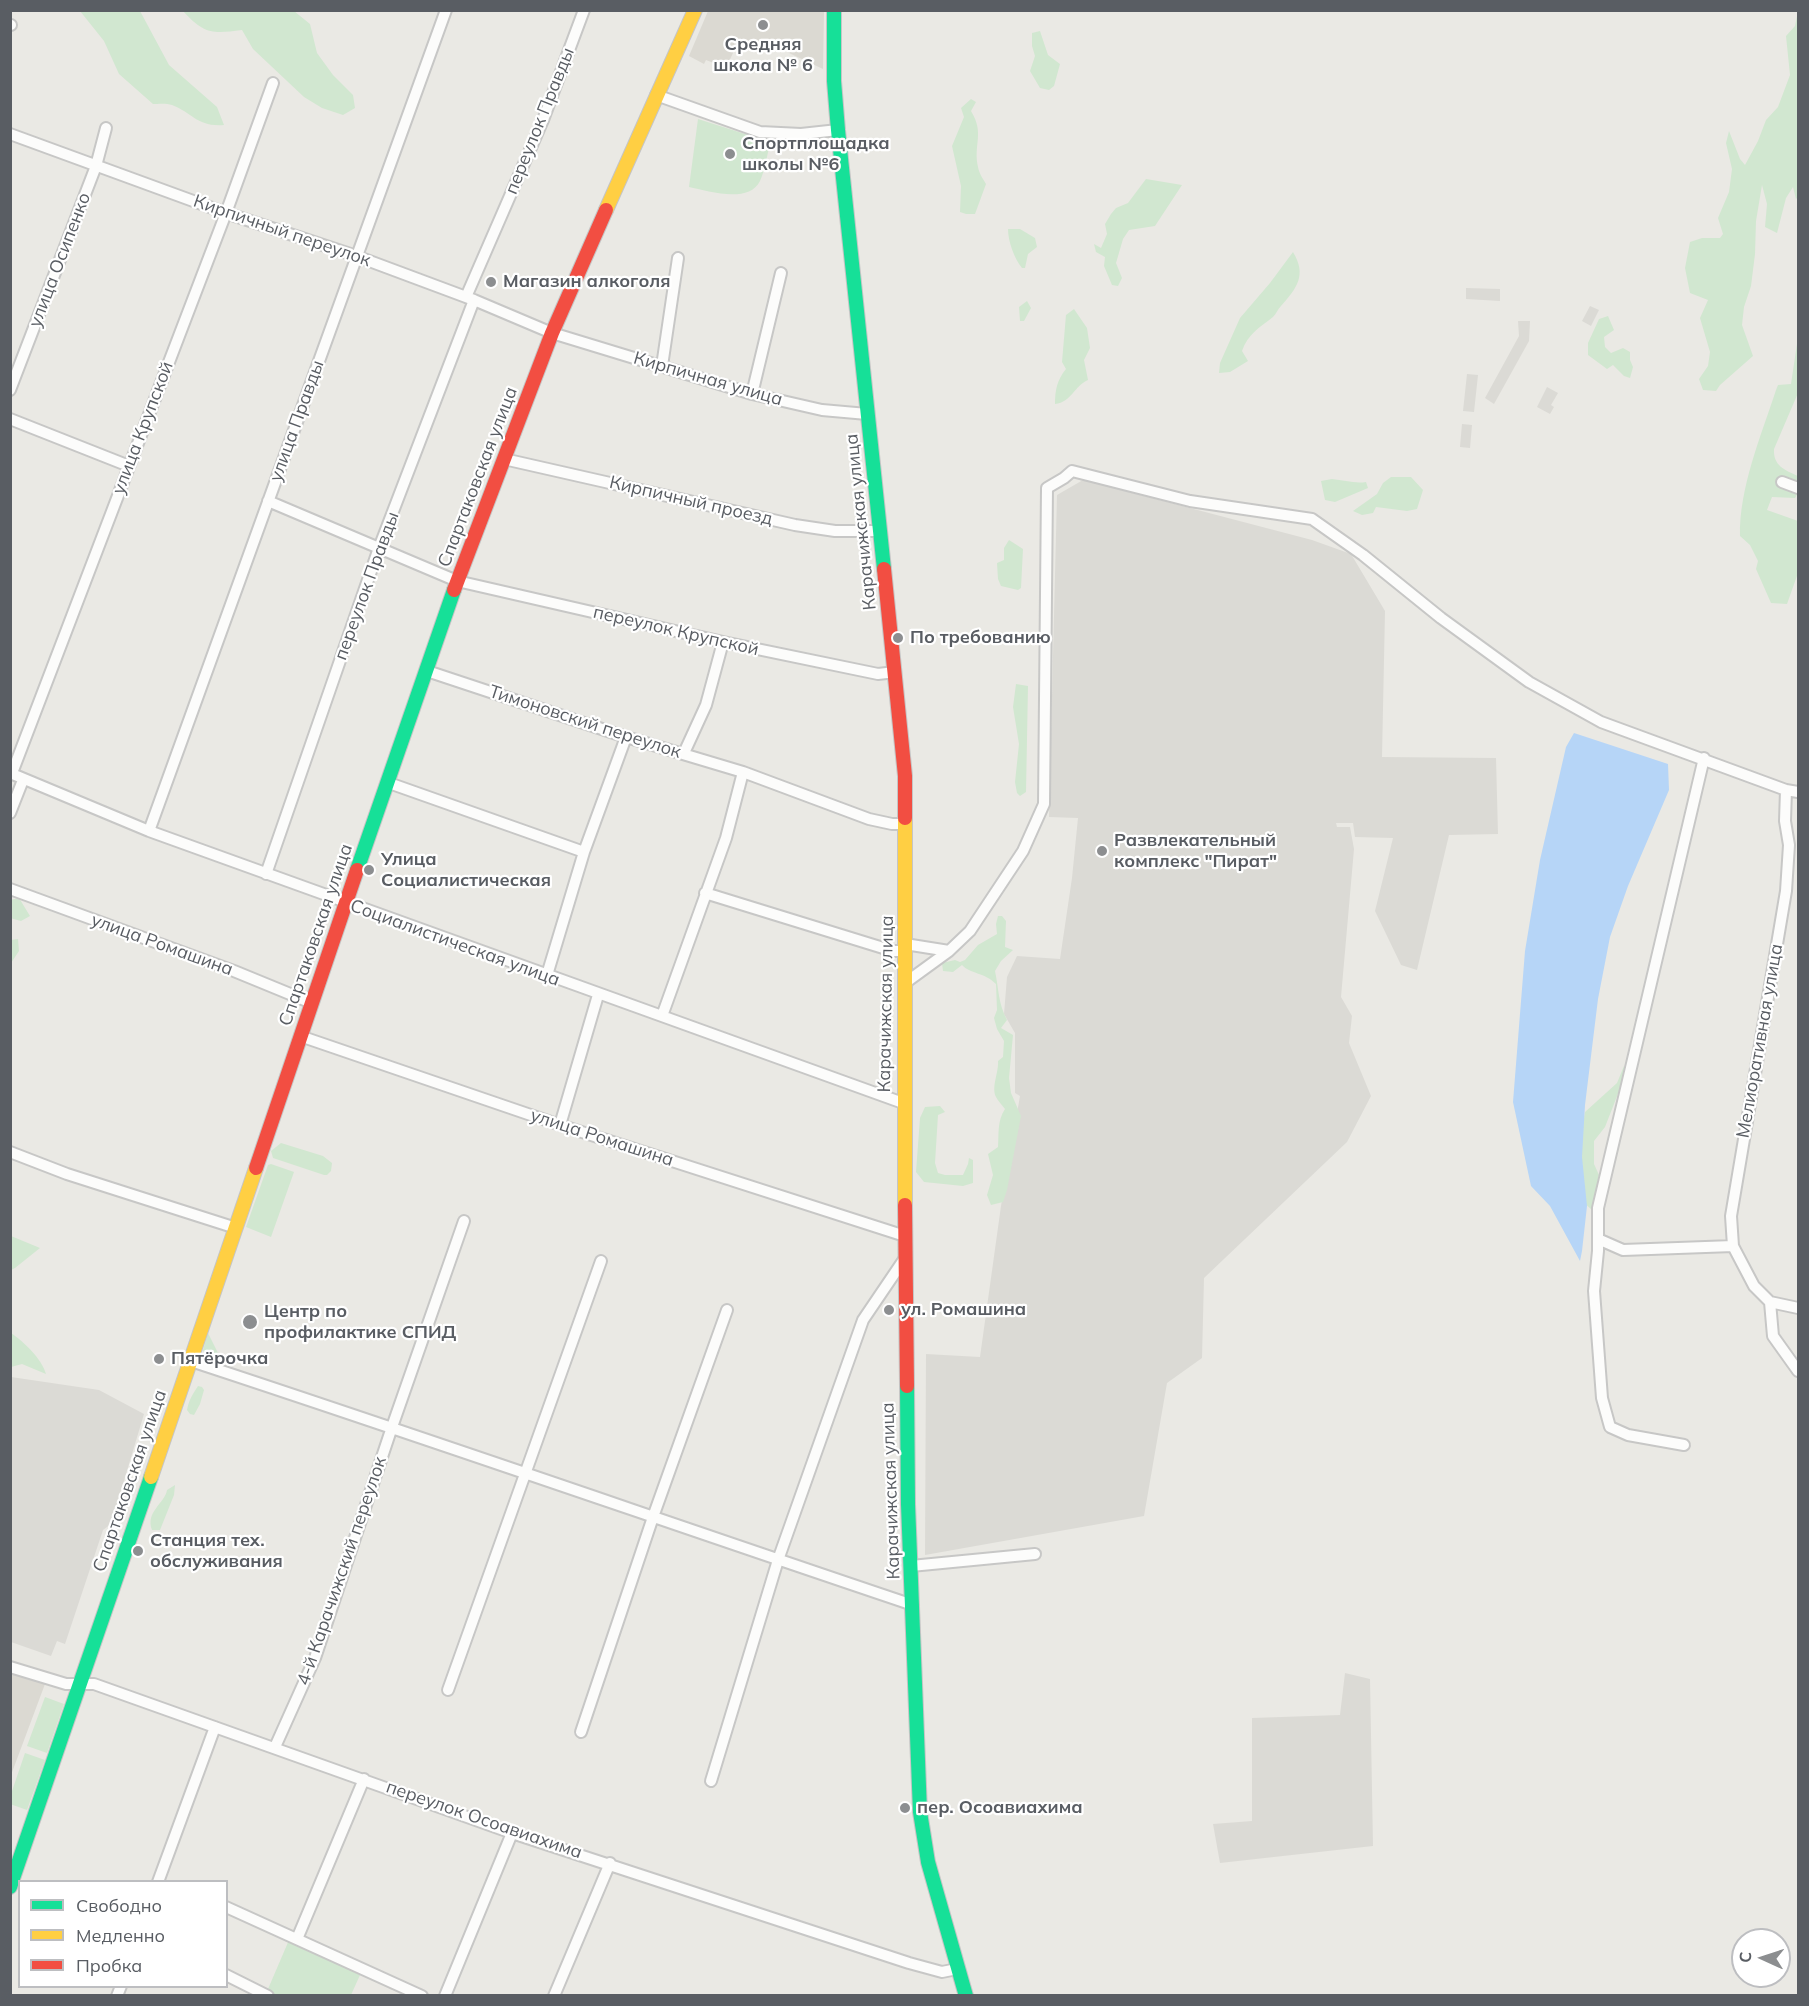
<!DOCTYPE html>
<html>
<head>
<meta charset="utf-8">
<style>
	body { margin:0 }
	#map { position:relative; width:1809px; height:2006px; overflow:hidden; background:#eae9e4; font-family:Mulish,sans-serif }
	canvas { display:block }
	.frame { position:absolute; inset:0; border:12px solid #595d63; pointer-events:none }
	.legend { position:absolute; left:18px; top:1880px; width:210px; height:108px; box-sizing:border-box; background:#fff; border:2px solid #bdbec1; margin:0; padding:8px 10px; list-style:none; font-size:18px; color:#595d63 }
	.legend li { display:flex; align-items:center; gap:12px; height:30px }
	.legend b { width:30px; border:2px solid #bdbec1 }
	.north { position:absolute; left:1731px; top:1928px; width:60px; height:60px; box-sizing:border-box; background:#fff; border:2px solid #bdbec1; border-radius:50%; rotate:273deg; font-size:16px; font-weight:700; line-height:24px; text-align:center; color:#595d63 }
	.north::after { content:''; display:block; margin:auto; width:21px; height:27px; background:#8c8e90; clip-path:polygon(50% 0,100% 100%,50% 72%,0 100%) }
</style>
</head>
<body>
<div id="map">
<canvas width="1809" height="2006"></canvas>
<div class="frame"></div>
<ul class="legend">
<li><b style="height:8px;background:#16e098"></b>Свободно</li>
<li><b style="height:8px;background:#ffcf43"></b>Медленно</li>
<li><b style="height:8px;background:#f24e42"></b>Пробка</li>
</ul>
<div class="north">С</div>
</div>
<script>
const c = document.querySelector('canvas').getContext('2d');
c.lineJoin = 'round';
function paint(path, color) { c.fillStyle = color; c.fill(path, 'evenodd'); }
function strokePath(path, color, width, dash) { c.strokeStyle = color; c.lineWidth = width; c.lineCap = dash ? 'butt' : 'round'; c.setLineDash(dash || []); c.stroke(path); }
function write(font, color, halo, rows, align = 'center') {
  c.font = font + ' Mulish,sans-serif'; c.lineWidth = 4.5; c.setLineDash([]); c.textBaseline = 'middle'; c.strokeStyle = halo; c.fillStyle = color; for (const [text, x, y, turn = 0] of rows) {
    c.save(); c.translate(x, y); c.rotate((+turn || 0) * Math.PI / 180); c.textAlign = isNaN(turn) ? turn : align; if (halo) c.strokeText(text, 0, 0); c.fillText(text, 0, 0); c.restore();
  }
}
paint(new Path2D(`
	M1466 288 1500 289V301L1466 299Z
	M1590 306 1599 310 1591 326 1582 321Z
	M1518 321H1530L1529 341 1494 404 1485 398 1519 336Z
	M1467 374 1478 375 1474 412 1463 411Z
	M1547 387 1558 393 1551 405 1554 407 1550 414 1537 407Z
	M1462 424 1472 425 1470 448 1460 447Z
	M1083 480 1312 540 1351 554 1385 611 1382 757 1496 758 1498 834 1449 835 1417 970 1401 965 1375 911 1393 838 1355 837 1353 823H1336L1337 827H1350L1354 849 1341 997 1352 1016 1349 1043 1371 1096 1347 1142 1204 1278 1202 1358 1167 1383 1144 1516 925 1555 926 1354 980 1357 1001 1206 1020 1096 1015 1093V1033L1004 1014 1007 977 1017 956 1060 959 1072 878 1078 818 1049 817 1057 495Z
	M11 1377 99 1390 144 1414 111 1524 103 1530 65 1644 57 1641 51 1656 11 1642Z
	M1345 1673 1370 1679 1373 1846 1220 1863 1213 1824 1252 1821V1718L1340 1715Z`), '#dbdad5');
paint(new Path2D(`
	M708 11H824L823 69 772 45 739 40 726 68 706 60 704 64 689 56Z
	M11 1673 45 1684 11 1775 10 1673Z`), '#dbd9d2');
paint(new Path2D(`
	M80 11H140L169 65 217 107 224 125C197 127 193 113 172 105 166 103 158 104 153 104L119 74 104 41Z
	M183 11H294L310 24 317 53 333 75 353 95 355 108 343 115 322 108 304 97 253 49 242 30C212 34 204 34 183 11Z
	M1798 11V197L1796 199 1793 187 1786 198 1777 233 1765 227 1767 204 1762 185 1756 221 1755 254 1751 286 1744 307 1742 325 1753 356 1720 385 1716 391 1703 390 1699 379 1708 366 1710 352 1700 318 1708 300 1690 293 1685 268 1690 242 1702 238H1720L1723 234 1718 218 1729 192 1732 169 1726 143 1729 131 1740 159 1745 165 1758 141 1766 120 1778 107 1790 75 1786 36 1795 26Z
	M1040 31 1048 55 1060 64 1054 86 1049 90 1040 88 1030 71 1035 56 1032 46V33Z
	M971 99 976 102 971 111C985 134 973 144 978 167 979 173 983 179 986 184L975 214H966L960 212 961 186 952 146 964 117 961 108Z
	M698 119 745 134 766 137 770 144C767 155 765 170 760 181 749 204 708 191 689 187Z
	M1146 179 1182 185 1155 226 1129 230 1123 239 1116 263 1122 278 1118 286 1112 285 1104 266 1105 257 1096 252 1094 244 1101 248 1107 234 1105 224 1111 214 1116 208 1128 203Z
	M1008 229H1020L1035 238 1037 247 1028 254 1025 268H1022C1014 258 1008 241 1008 229Z
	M1293 252C1307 275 1297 288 1281 306 1278 309 1276 314 1273 317 1259 328 1248 334 1242 351L1248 361 1230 372 1219 373 1220 363 1240 318 1270 283Z
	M1027 301 1031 308 1024 321H1020L1019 307Z
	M1074 309 1087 328 1090 348 1084 360 1088 380C1074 386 1072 402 1055 404 1055 390 1057 380 1066 369L1062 362 1066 315Z
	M1608 316 1614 330 1604 337 1605 347 1611 353 1623 348 1630 352V360L1633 367 1630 378 1624 376 1613 365 1607 369 1588 355V343L1599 319Z
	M1798 337V393L1774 449C1773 466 1785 470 1798 476V493L1795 498 1772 497 1767 510 1798 521V573L1787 604 1771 603 1756 569 1758 561 1750 545 1740 536C1739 488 1761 436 1776 390L1778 385 1791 384Z
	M1391 477H1411L1423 490 1417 509 1407 511 1376 507 1373 513 1362 515 1353 511 1377 494 1383 483Z
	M1332 479C1344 480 1355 484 1366 482L1368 488 1335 502 1325 500 1321 481Z
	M1009 540 1023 549 1021 588 1018 590 1001 586 998 579 997 563 1004 560V548Z
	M1016 684 1028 686 1026 792 1020 796 1017 793 1015 782 1019 744 1013 707Z
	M19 898 30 916 21 921 10 918V900Z
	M998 916H1002L1006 921 1005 947 1013 950 1001 961 995 971C999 990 998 1003 1007 1020L1001 1028 1013 1035 1009 1078 1011 1093 1021 1116 1007 1190 1003 1202 991 1205 987 1195 993 1175 988 1154 998 1147C999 1134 997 1121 1005 1109 1002 1105 998 1101 996 1097 991 1087 999 1072 998 1061L1003 1057 1004 1041 997 1029 994 1018 997 1010 996 984C984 972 970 974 962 965L953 972 943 971 942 963 955 960 960 962 965 960 978 945 997 934 996 924Z
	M18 939 19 951 11 963V940Z
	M1624 1066V1078L1614 1104 1605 1127 1594 1141V1164L1599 1175 1592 1210 1582 1201 1579 1149 1585 1112 1617 1083Z
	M940 1106 945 1112 938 1115 935 1163 938 1173 945 1175H963L968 1164 969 1158 973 1160V1183L963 1186 924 1182 916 1172 920 1118 925 1107Z
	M281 1143 323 1156 332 1163 331 1171 327 1175H324L273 1158 271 1151Z
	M271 1164 294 1172 271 1237 246 1227 268 1165Z
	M11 1236 40 1248 15 1268 11 1270Z
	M11 1333C24 1342 42 1359 46 1374L22 1364 11 1367Z
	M208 1333 225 1367 208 1360 203 1350Z
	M198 1386 202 1387 204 1390 200 1404 194 1415 190 1414 187 1410C189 1400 192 1395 198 1386Z
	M175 1485 174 1495 160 1530H152C145 1512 165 1503 167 1490Z
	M45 1697 64 1704 47 1753 27 1746Z
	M25 1753 45 1760 27 1810 10 1804 11 1794Z
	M289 1940 360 1975 351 1995 265 1996Z`), '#d1e7d0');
paint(new Path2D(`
	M1574 733 1668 764 1669 790 1628 886 1610 937 1598 999 1585 1105 1582 1157 1587 1206 1582 1251 1580 1261 1550 1206 1531 1186 1513 1102 1525 951 1540 860 1566 747Z`), '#b6d5f7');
const street = new Path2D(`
	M10 25H11
	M656 95 760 132 801 134 838 130
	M10 134 226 213 356 256 474 300 552 333 752 394 822 410 867 414
	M466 297 543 120 584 10
	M662 366 678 258
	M10 390 96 166 106 128
	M752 394 781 273
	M10 419 129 466
	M504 459 795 525 835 531H880
	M1782 482 1798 488
	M268 501 457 581 723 642 878 674 895 672
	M427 671 626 737 743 772 869 819 892 824H905
	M684 753 706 705 723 642
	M10 773 149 831 903 1103
	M12 773 226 213 273 83
	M389 783 584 852
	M1786 790 1785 821 1789 845 1786 891 1731 1216 1733 1246 1754 1286 1770 1302 1773 1336 1798 1371
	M10 813 23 780
	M149 831 446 10
	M266 874 379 548 474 300
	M10 889 234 971 312 1003
	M705 893 893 951H906
	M905 944 949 951
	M547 975 584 852 626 737
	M905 983 949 951 970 931 1023 851 1044 804 1047 488 1064 478 1072 471 1190 501 1312 519 1363 555 1441 618 1529 682 1601 722 1786 790 1798 792
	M662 1016 726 838 743 772
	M300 1036 560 1125 905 1236
	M560 1125 598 995
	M10 1152 67 1174 236 1228
	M1598 1239 1623 1250 1733 1246
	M1770 1302 1798 1308
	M191 1361C432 1440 672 1524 913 1605
	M1684 1445 1628 1435 1610 1427 1602 1398 1594 1291 1598 1251V1208L1704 758
	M911 1566 1035 1554
	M10 1667 66 1684H94L512 1833 909 1963 942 1972 957 1969
	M448 1690 601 1261
	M581 1732 653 1517 727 1310
	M275 1747 315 1658 392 1427 464 1221
	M711 1781 778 1560 863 1320 905 1258
	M158 1882 215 1727
	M226 1907 422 1996
	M297 1939 364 1779
	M226 1975 268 1996
	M117 1996 121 1986
	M445 1996 512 1833
	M554 1996 610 1863`);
const fast = new Path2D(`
	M834 10V81L838 130 884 569
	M357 870 454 590
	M907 1386 908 1504 920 1812 928 1862 966 1996
	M10 1887 151 1477`);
const slow = new Path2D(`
	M606 210 695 10
	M905 818V1205
	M151 1477 256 1168`);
const jam = new Path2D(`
	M884 569 905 776V818
	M454 590 552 333 606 210
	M256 1168 357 870
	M905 1205 907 1386`);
strokePath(street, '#c7c7c6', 14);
strokePath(fast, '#c5c5c5', 16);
strokePath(slow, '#c5c5c5', 16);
strokePath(jam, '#c5c5c5', 16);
strokePath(street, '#fcfcfb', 10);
strokePath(fast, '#16e098', 14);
strokePath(slow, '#ffcf43', 14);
strokePath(jam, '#f24e42', 14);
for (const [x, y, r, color] of [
	[763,25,6,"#8c8e90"],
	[730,154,6,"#8c8e90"],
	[491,282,6,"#8c8e90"],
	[898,638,6,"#8c8e90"],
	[1102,851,6,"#8c8e90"],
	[369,870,6,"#8c8e90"],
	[889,1310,6,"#8c8e90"],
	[250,1322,8,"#8c8e90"],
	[159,1359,6,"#8c8e90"],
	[138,1551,6,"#8c8e90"],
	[905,1808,6,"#8c8e90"]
]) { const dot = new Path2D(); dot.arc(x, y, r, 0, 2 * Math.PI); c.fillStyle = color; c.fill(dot); strokePath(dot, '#fff', 2); }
write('bold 18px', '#595d63', '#fff', [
	["Средняя",763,45,"center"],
	["школа № 6",763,66,"center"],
	["Спортплощадка",742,144],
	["школы №6",742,165],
	["Магазин алкоголя",503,282],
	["По требованию",910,638],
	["Развлекательный",1114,841],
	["комплекс \"Пират\"",1114,862],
	["Улица",381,860],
	["Социалистическая",381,881],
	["ул. Ромашина",901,1310],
	["Центр по",264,1312],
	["профилактике СПИД",264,1333],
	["Пятёрочка",171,1359],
	["Станция тех.",150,1541],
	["обслуживания",150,1562],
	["пер. Осоавиахима",917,1808]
], 'left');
write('18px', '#595d63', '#fff', [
	["переулок Правды",540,121,-68],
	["Кирпичный переулок",282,231,19],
	["улица Осипенко",60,260,-69],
	["Кирпичная улица",708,379,16],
	["улица Правды",297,421,-70],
	["улица Крупской",143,428,-69],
	["Спартаковская улица",478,477,-69],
	["Кирпичный проезд",691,501,13],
	["Карачижская улица",861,522,-96],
	["переулок Правды",367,586,-70],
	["переулок Крупской",676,631,13],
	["Тимоновский переулок",585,722,18],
	["Спартаковская улица",316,935,-71],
	["Социалистическая улица",455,943,20],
	["улица Ромашина",162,945,20],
	["Карачижская улица",886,1004,-89],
	["Мелиоративная улица",1760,1041,-80],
	["улица Ромашина",602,1138,18],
	["Спартаковская улица",130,1481,-71],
	["Карачижская улица",891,1491,-92],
	["4-й Карачижский переулок",342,1571,-71],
	["переулок Осоавиахима",484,1820,19]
]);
</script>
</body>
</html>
